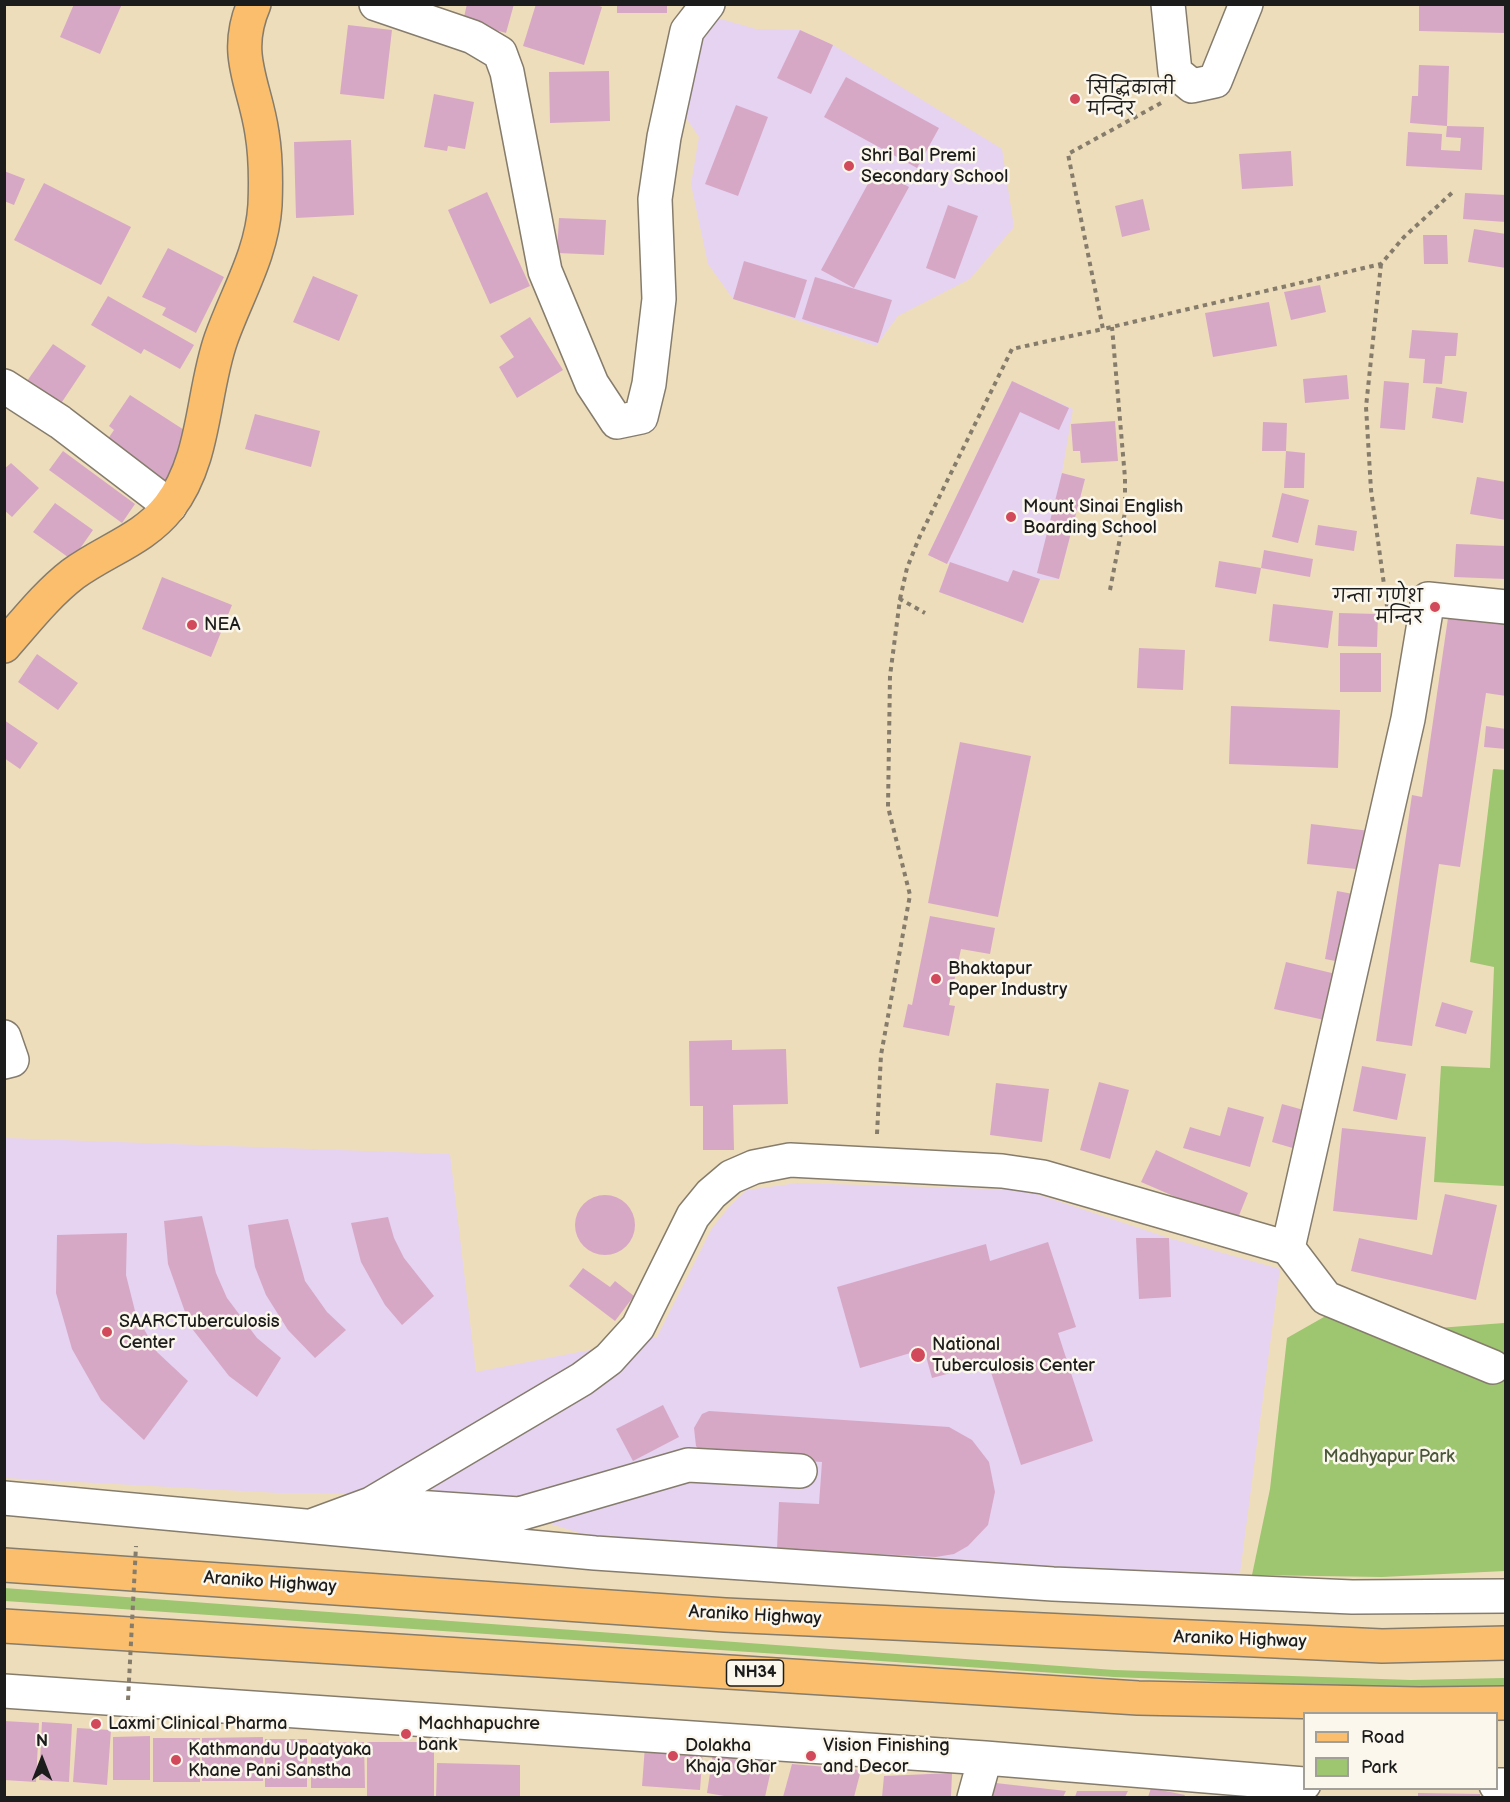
<!DOCTYPE html>
<html>
<head>
<meta charset="utf-8">
<style>
	body { margin:0 }
	#map { position:relative; width:1510px; height:1802px; overflow:hidden; background:#edb; font-family:"Balsamiq Sans",sans-serif }
	canvas { display:block }
	.frame { position:absolute; inset:0; border:6px solid #1c1c1c; pointer-events:none }
	.legend { position:absolute; left:1303px; top:1712px; width:195px; height:78px; box-sizing:border-box; background:#fbf7ec; border:2px solid #a29f99; margin:0; padding:8px 10px; list-style:none; font-size:18px; color:#1c1c1c }
	.legend li { display:flex; align-items:center; gap:12px; height:30px }
	.legend b { width:30px; border:2px solid #a29f99 }
	.north { position:absolute; left:12px; top:1730px; width:60px; height:60px; -webkit-text-stroke:4px #fbf7ec; paint-order:stroke; rotate:0deg; font-size:16px; font-weight:700; line-height:24px; text-align:center; color:#1c1c1c }
	.north::after { content:''; display:block; margin:auto; width:21px; height:27px; background:#1c1c1c; clip-path:polygon(50% 0,100% 100%,50% 72%,0 100%) }
</style>
</head>
<body>
<div id="map">
<canvas width="1510" height="1802"></canvas>
<div class="frame"></div>
<ul class="legend">
<li><b style="height:8px;background:#fabe6d"></b>Road</li>
<li><b style="height:16px;background:#9ec570"></b>Park</li>
</ul>
<div class="north">N</div>
</div>
<script>
const c = document.querySelector('canvas').getContext('2d');
c.lineJoin = 'round';
function paint(path, color) { c.fillStyle = color; c.fill(path, 'evenodd'); }
function strokePath(path, color, width, dash) { c.strokeStyle = color; c.lineWidth = width; c.lineCap = dash ? 'butt' : 'round'; c.setLineDash(dash || []); c.stroke(path); }
function write(font, color, halo, rows, align = 'center') {
  c.font = font + ' "Balsamiq Sans","Playpen Sans Deva",sans-serif'; c.lineWidth = 5; c.setLineDash([]); c.textBaseline = 'middle'; c.strokeStyle = halo; c.fillStyle = color; for (const [text, x, y, turn = 0] of rows) {
    c.save(); c.translate(x, y); c.rotate((+turn || 0) * Math.PI / 180); c.textAlign = isNaN(turn) ? turn : align; if (halo) c.strokeText(text, 0, 0); c.fillText(text, 0, 0); c.restore();
  }
}
paint(new Path2D(`
	M707 15 756 29 800 30 833 45 1002 149 1014 227 970 279 898 316 876 346 733 299 708 264 691 184 699 137 686 118Z
	M1012 381 1073 409 1062 473 1085 479 1059 579H1040L1023 623 939 592 950 563 947 564 928 555Z
	M5 1138 450 1154 476 1372 657 1337 712 1228 730 1206 747 1190 798 1183 1024 1190 1169 1238 1280 1269 1240 1573 968 1571 640 1552 519 1514 442 1494 279 1493 5 1478Z`), '#e5d3f1');
paint(new Path2D(`
	M1493 769 1506 770 1505 1186 1434 1182 1441 1066 1490 1068 1494 967 1470 962Z
	M1505 1299V1571L1382 1577 1252 1575 1270 1489 1287 1338 1331 1313 1372 1333 1504 1323Z
	M4 1588 1114 1670 1411 1680 1505 1678V1686L1411 1689 1114 1677 5 1601Z`), '#9ec570');
paint(new Path2D(`
	M74 4H122L100 54 60 37Z
	M467 4H514L506 33 463 21Z
	M536 4H594L602 7 584 65 523 46Z
	M617 4H667V13H617Z
	M1419 4H1506V33L1419 31Z
	M348 25 392 30 384 99 340 94Z
	M800 30 833 45 811 94 777 78Z
	M1419 65 1449 66 1447 126 1410 123 1412 96H1418Z
	M609 71 610 121 550 123 549 72Z
	M846 77 939 128 917 168 824 117Z
	M434 94 474 102 465 149 448 146 447 151 424 147Z
	M736 105 768 117 738 196 705 184Z
	M1447 126 1484 127 1482 170 1406 166 1408 132 1442 134 1441 150 1460 151 1461 138 1446 137Z
	M351 140 354 215 296 218 294 142Z
	M1291 151 1293 186 1242 189 1239 154Z
	M876 169 909 187 854 288 821 270Z
	M4 171 25 179 14 205 4 201Z
	M44 183 131 227 101 285 14 240Z
	M487 192 530 286 490 304 448 210Z
	M1465 193 1506 195V222L1463 219Z
	M1143 199 1150 230 1122 237 1115 206Z
	M948 205 978 216 955 279 926 268Z
	M559 218 606 220 604 255 557 253Z
	M1474 229 1506 234V268L1468 262Z
	M1423 235H1447L1448 264H1424Z
	M168 248 224 277 196 333 162 315 166 308 142 297Z
	M744 261 807 280 795 318 733 299Z
	M313 276 358 295 339 341 293 322Z
	M815 277 892 300 878 343 802 319Z
	M1320 285 1326 312 1291 320 1284 292Z
	M108 296 194 345 180 369 144 349 141 354 91 325Z
	M1269 302 1277 346 1213 357 1205 313Z
	M530 317 563 370 517 398 499 367 514 357 500 336Z
	M1412 330 1458 333 1456 356H1445L1442 384 1423 383 1425 359 1409 358Z
	M53 344 86 366 54 414 20 391Z
	M1347 375 1349 399 1305 403 1303 379Z
	M1012 381 1069 408 1059 430 1020 412 947 564 928 555Z
	M1384 381 1409 383 1405 430 1380 428Z
	M1436 387 1467 392 1463 423 1432 418Z
	M130 395 195 437 163 485 103 446 114 430 109 426Z
	M255 414 320 431 311 467 245 449Z
	M1115 421 1118 461 1081 463 1080 451H1073L1071 424Z
	M1263 422 1287 423 1286 451H1262Z
	M63 451 135 504 122 523 49 470Z
	M1286 451 1305 453 1304 488H1284Z
	M11 463 39 488 12 517 4 510V469Z
	M1062 473 1085 479 1059 579 1037 573Z
	M1477 477 1506 482V520L1470 514Z
	M1282 493 1309 500 1298 543 1272 537Z
	M55 503 93 530 72 560 33 532Z
	M1318 525 1357 531 1354 551 1315 545Z
	M1456 544 1506 546V579L1454 577Z
	M1264 550 1313 559 1310 577 1261 568Z
	M1219 561 1261 568 1256 594 1215 587Z
	M950 562 1008 582 1013 570 1040 579 1023 623 939 592Z
	M162 577 232 605 211 657 142 629Z
	M1273 604 1333 611 1328 648 1269 641Z
	M1449 611 1506 619V696L1486 693 1460 867 1439 864 1412 1046 1376 1041 1412 795 1422 797Z
	M1339 613 1378 614 1377 647 1338 646Z
	M1139 648 1185 650 1183 690 1137 688Z
	M1340 653H1381V692H1340Z
	M37 654 78 683 58 710 18 682Z
	M1231 706 1340 710 1338 768 1229 764Z
	M4 720 38 743 20 769 4 758Z
	M1486 726 1506 729V749L1484 747Z
	M960 742 1031 756 998 917 928 903Z
	M1311 824 1370 831 1366 870 1307 864Z
	M1337 891 1364 896 1351 964 1325 959Z
	M930 916 995 928 990 954 961 949 949 1005 955 1006 949 1036 903 1027 908 1004 912 1005Z
	M1286 962 1340 975 1329 1021 1274 1009Z
	M1442 1002 1473 1011 1466 1034 1435 1026Z
	M732 1040V1050L786 1049 788 1104 733 1105 734 1150H703V1106H690L689 1041Z
	M1362 1066 1406 1074 1397 1120 1353 1111Z
	M1099 1082 1129 1090 1110 1159 1080 1150Z
	M996 1083 1049 1089 1042 1142 990 1135Z
	M1282 1104 1311 1112 1303 1151 1272 1142Z
	M1228 1107 1264 1117 1250 1167 1183 1148 1190 1127 1220 1136Z
	M1342 1128 1426 1137 1417 1220 1333 1211Z
	M1156 1150 1248 1193 1236 1223 1141 1182Z
	M1445 1194 1497 1205 1476 1300 1351 1271 1359 1238 1432 1255Z
	M575 1225a30 30 0 1 1 60 0a30 30 0 1 1-60 0Z
	M202 1216 216 1273 227 1298 257 1338 281 1358 257 1397 229 1376 190 1326 168 1264 164 1221Z
	M388 1217 394 1238 404 1258 434 1296 402 1325 385 1305 361 1262 351 1223Z
	M288 1219 305 1281 327 1312 346 1330 315 1358 288 1330 266 1295 255 1267 248 1225Z
	M127 1233 126 1275 136 1315 157 1352 188 1381 144 1440 101 1400 72 1349 56 1293 57 1235Z
	M1136 1238H1169L1171 1297 1139 1299Z
	M1048 1242 1076 1327 1058 1333 1093 1441 1021 1465 988 1363 932 1378 924 1349 860 1368 837 1287 986 1244 990 1261Z
	M583 1268 610 1287 615 1281 634 1296 615 1321 569 1286Z
	M663 1405 679 1437 633 1461 616 1429Z
	M709 1411 949 1427 972 1440 989 1462 995 1492 988 1525 968 1546 954 1554 936 1557 777 1549 779 1502 819 1504 822 1462 703 1454 696 1446 694 1428 702 1414Z
	M4 1721 39 1723 36 1782 4 1780Z
	M42 1722 72 1724 69 1782 39 1780Z
	M77 1728 111 1730 107 1785 73 1782Z
	M150 1736V1780H113V1737Z
	M263 1737V1781H202V1738Z
	M153 1738H200V1782H153Z
	M265 1739H307V1787H265Z
	M364 1742 365 1788H311V1743Z
	M367 1742H434V1797H367Z
	M645 1746 703 1749 700 1790 642 1786Z
	M713 1753 773 1761 765 1797H730L707 1793Z
	M437 1763 520 1765V1797H436Z
	M792 1764 861 1770 854 1797H783Z
	M952 1773 951 1797H882L884 1776Z
	M987 1782 1066 1791 1063 1797H982Z
	M1151 1788 1185 1795 1184 1797H1148Z
	M1077 1791H1128L1125 1797H1075Z
	M1418 1793 1480 1794V1797H1418Z`), '#d7a8c6');
const minor = new Path2D(`
	M376 4 473 37 500 53 507 72 545 271 592 384 617 422 641 417 649 384 659 299 655 199 664 137 687 31 708 4
	M1168 4 1175 72 1192 86 1215 81 1246 4
	M4 386 60 422 170 506
	M4 1037 12 1060 4 1062
	M1288 1248 1326 1298 1493 1367
	M4 1498 595 1553 1053 1584 1352 1597 1506 1596
	M371 1504 519 1514 688 1465 800 1471
	M314 1525 371 1504 582 1379 609 1359 638 1327 693 1216 711 1194 731 1177 754 1167 790 1160 1002 1171 1043 1177 1288 1248 1408 719 1428 599 1506 607
	M4 1691 985 1758 1304 1784
	M1496 1785H1506
	M974 1798 985 1758`);
const major = new Path2D(`
	M4 646C26 621 47 594 73 574 106 550 144 539 169 507 206 459 202 393 221 339 237 294 262 254 265 205 266 181 266 157 262 133 255 84 232 55 254 4`);
const highway = new Path2D(`
	M4 1565 725 1615 1382 1646 1506 1643
	M4 1626 1138 1698 1419 1704 1506 1703`);
strokePath(minor, '#857c6c', 36);
strokePath(major, '#857c6c', 36);
strokePath(highway, '#857c6c', 36);
strokePath(new Path2D(`
	M1161 103 1068 154 1103 329 1381 264 1404 237 1454 191
	M1381 264 1366 407 1371 490 1389 621
	M1110 590 1125 512V478L1112 327
	M900 599 907 568 919 538 1012 349 1103 329
	M877 1134 881 1055 910 895 888 807 890 676 900 599 925 613`), '#857c6c', 4, [4.5, 4.5]);
strokePath(minor, '#fff', 33);
strokePath(major, '#fabe6d', 33);
strokePath(highway, '#fabe6d', 33);
strokePath(new Path2D(`
	M128 1700 136 1546`), '#857c6c', 4, [4.5, 4.5]);
for (const [x, y, r, color] of [
	[1075,99,6,"#d1495b"],
	[849,166,6,"#d1495b"],
	[1011,517,6,"#d1495b"],
	[1435,607,6,"#d1495b"],
	[192,625,6,"#d1495b"],
	[936,979,6,"#d1495b"],
	[107,1332,6,"#d1495b"],
	[918,1355,8,"#d1495b"],
	[96,1724,6,"#d1495b"],
	[406,1734,6,"#d1495b"],
	[673,1756,6,"#d1495b"],
	[811,1756,6,"#d1495b"],
	[176,1760,6,"#d1495b"]
]) { const dot = new Path2D(); dot.arc(x, y, r, 0, 2 * Math.PI); c.fillStyle = color; c.fill(dot); strokePath(dot, '#fbf7ec', 2); }
for (const [x, y, w] of [
	[755,1673,57]
]) { const box = new Path2D(); box.roundRect(x - w / 2, y - 13, w, 26, 4.5); c.fillStyle = '#fbf7ec'; c.fill(box); strokePath(box, '#1c1c1c', 1.5); }
write('bold 16px', '#1c1c1c', null, [
	["NH34",755,1673]
]);
write('18px', '#1c1c1c', '#fbf7ec', [
	["सिद्धिकाली",1087,89],
	["मन्दिर",1087,110],
	["Shri Bal Premi",861,156],
	["Secondary School",861,177],
	["Mount Sinai English",1023,507],
	["Boarding School",1023,528],
	["गन्ता गणेश",1423,597,"right"],
	["मन्दिर",1423,618,"right"],
	["NEA",204,625],
	["Bhaktapur",948,969],
	["Paper Industry",948,990],
	["SAARCTuberculosis",119,1322],
	["Center",119,1343],
	["National",932,1345],
	["Tuberculosis Center",932,1366],
	["Laxmi Clinical Pharma",108,1724],
	["Machhapuchre",418,1724],
	["bank",418,1745],
	["Dolakha",685,1746],
	["Khaja Ghar",685,1767],
	["Vision Finishing",823,1746],
	["and Decor",823,1767],
	["Kathmandu Upaatyaka",188,1750],
	["Khane Pani Sanstha",188,1771]
], 'left');
write('18px', '#4a5739', '#fbf7ec', [
	["Madhyapur Park",1389,1457]
]);
write('18px', '#1c1c1c', '#fbf7ec', [
	["Araniko Highway",270,1583,4],
	["Araniko Highway",755,1616,3],
	["Araniko Highway",1240,1640,2]
]);
</script>
</body>
</html>
